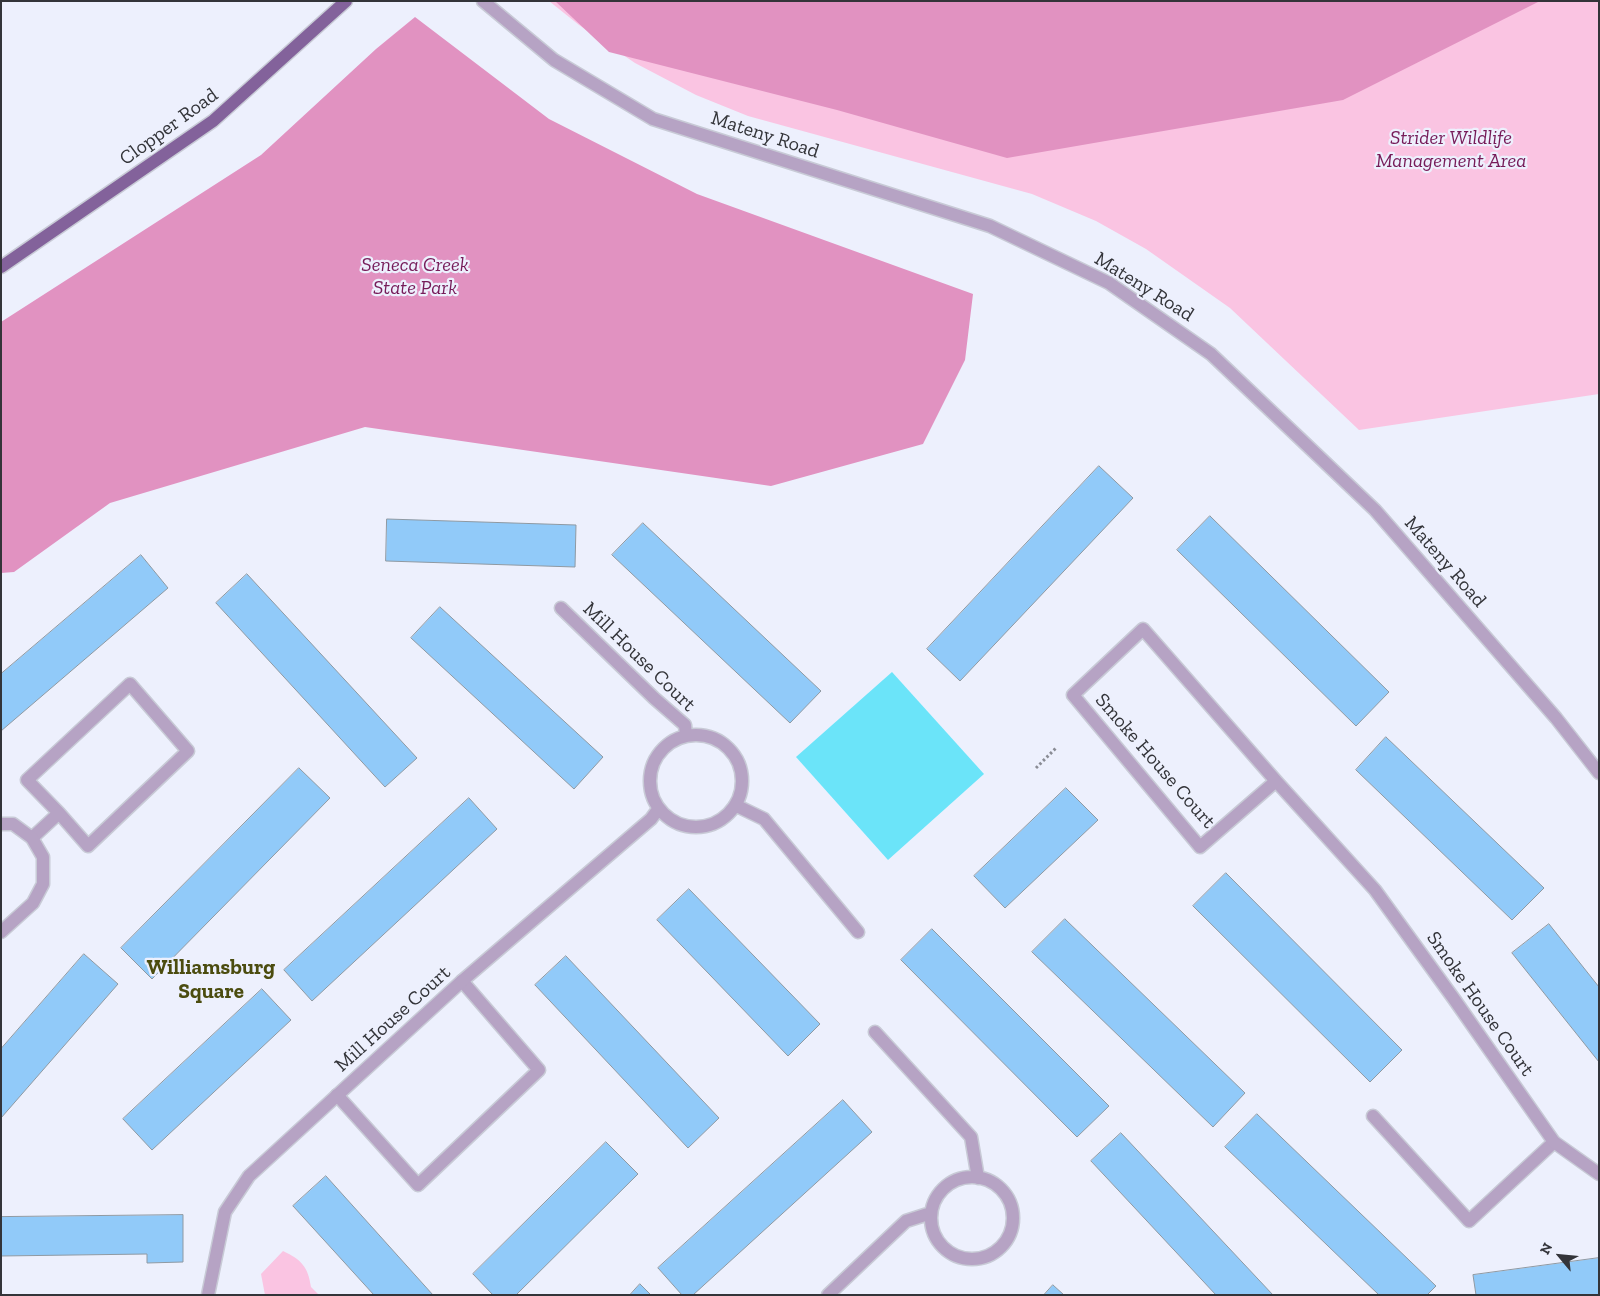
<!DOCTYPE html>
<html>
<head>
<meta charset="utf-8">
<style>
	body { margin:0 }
	#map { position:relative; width:1600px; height:1296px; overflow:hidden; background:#edf0fd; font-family:"Zilla Slab",serif }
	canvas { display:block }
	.frame { position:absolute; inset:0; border:2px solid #333439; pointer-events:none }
	.north { position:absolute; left:1535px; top:1231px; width:50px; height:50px; -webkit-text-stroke:4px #edf0fd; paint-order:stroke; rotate:298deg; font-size:14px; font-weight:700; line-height:20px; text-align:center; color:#333439 }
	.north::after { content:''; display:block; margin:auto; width:18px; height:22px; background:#333439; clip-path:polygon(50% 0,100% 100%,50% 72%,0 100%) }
</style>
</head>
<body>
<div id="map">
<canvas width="1600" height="1296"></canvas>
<div class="frame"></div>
<div class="north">N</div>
</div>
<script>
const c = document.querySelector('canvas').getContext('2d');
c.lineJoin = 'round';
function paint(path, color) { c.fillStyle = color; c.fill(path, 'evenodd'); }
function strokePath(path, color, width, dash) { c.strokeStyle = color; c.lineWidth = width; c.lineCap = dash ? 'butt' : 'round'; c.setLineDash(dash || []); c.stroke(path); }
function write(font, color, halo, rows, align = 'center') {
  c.font = font + ' "Zilla Slab",serif'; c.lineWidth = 4.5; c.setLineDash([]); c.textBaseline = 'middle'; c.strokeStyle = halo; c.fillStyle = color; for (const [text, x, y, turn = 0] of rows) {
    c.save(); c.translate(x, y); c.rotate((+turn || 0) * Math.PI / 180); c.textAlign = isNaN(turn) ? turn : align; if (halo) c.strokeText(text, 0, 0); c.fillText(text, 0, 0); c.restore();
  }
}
paint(new Path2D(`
	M549 1H1599V394L1359 430 1230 308 1146 249 1096 221 1032 194 748 116 696 95 635 63 579 25Z
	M283 1251C302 1260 308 1267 311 1287L319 1295H265L261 1274Z`), '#fac4e2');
paint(new Path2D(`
	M555 1H1540L1343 100 1007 158 837 110 609 52Z
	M415 17 549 119 697 194 973 294 965 360 923 444 771 486 365 427 110 503 14 572 1 573V322L261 155 376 49Z`), '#e192c1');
paint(new Path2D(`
	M892 672 984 774 888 860 796 757Z`), '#6be4f9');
const building = new Path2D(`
	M1099 466 1133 498 960 681 927 649Z
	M1210 516 1389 692 1356 726 1177 550Z
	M387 519 576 525 575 567 386 561Z
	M643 523 821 691 790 723 612 555Z
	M141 555 168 588 1 731V674Z
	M247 574 417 758 385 787 216 603Z
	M440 607 603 757 574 789 411 638Z
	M1386 737 1544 888 1512 920 1356 770Z
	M299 768 330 798 152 979 121 948Z
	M1066 788 1098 820 1005 908 974 876Z
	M469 798 497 829 312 1001 284 970Z
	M1226 873 1402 1050 1370 1082 1193 906Z
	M689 889 820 1024 788 1056 657 920Z
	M1065 919 1245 1093 1213 1127 1032 952Z
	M1549 924 1599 987V1062L1512 953Z
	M932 929 1109 1106 1077 1137 901 960Z
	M84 954 118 984 1 1118V1049Z
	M566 956 719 1118 688 1148 535 985Z
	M262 989 291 1020 152 1150 123 1119Z
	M843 1100 872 1132 693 1295H682L658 1268Z
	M1257 1114 1436 1286 1427 1295H1379L1225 1147Z
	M1121 1133 1273 1295H1216L1091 1161Z
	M606 1142 638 1174 516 1295H493L473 1274Z
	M326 1176 433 1295H374L293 1206Z
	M183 1215V1262L147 1263V1254L1 1256V1217Z
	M1599 1258V1295H1476L1473 1275Z
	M640 1284 651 1295H630Z
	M1053 1285 1064 1295H1044Z`);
paint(building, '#91caf9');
strokePath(building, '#8f99a2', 1);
const service = new Path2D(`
	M32 838 59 813 88 846 188 751 130 684 27 780 59 813
	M337 1095 418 1185 539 1070 462 981
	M1373 1116 1469 1221 1554 1142`);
const minor = new Path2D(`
	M561 608 654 698 685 725 686 736
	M650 781a46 46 0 1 1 92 0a46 46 0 1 1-92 0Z
	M1276 781 1200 847 1073 695 1143 629 1276 781 1375 890 1454 999 1554 1142 1599 1174
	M735 805 764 819 858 932
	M1 824H13L32 838 43 857V884L33 903 1 932
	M875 1032 971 1137 978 1178
	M931 1218a41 41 0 1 1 82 0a41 41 0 1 1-82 0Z
	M208 1295 225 1212 249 1176 462 981 651 819 659 808
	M828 1295 906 1221 931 1213`);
const tertiary = new Path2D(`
	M483 1 554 60 653 119 990 226 1109 283 1211 354 1375 510 1556 718 1599 773`);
const primary = new Path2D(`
	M1 267 213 121 346 1`);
strokePath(service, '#c8cad6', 15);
strokePath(minor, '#c8cad6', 15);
strokePath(tertiary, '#c8cad6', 15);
strokePath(primary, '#c8cad6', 15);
strokePath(new Path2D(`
	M1036 768 1056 748`), '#8a8c95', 3, [2.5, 2.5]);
strokePath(service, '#b6a3c4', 12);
strokePath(minor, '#b6a3c4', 12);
strokePath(tertiary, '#b6a3c4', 12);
strokePath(primary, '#83629b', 12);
write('20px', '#333439', '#edf0fd', [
	["Clopper Road",169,127,-36],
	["Mateny Road",765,135,18],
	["Mateny Road",1144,287,32],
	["Mateny Road",1445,562,49],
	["Mill House Court",639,657,44],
	["Smoke House Court",1155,761,49],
	["Smoke House Court",1480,1004,55],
	["Mill House Court",393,1019,-42]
]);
write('italic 20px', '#761b59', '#edf0fd', [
	["Strider Wildlife",1451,138],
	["Management Area",1451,161],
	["Seneca Creek",415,265],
	["State Park",415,288]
]);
write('bold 21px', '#4b4c0f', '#edf0fd', [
	["Williamsburg",211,968],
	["Square",211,992]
]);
</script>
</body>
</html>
